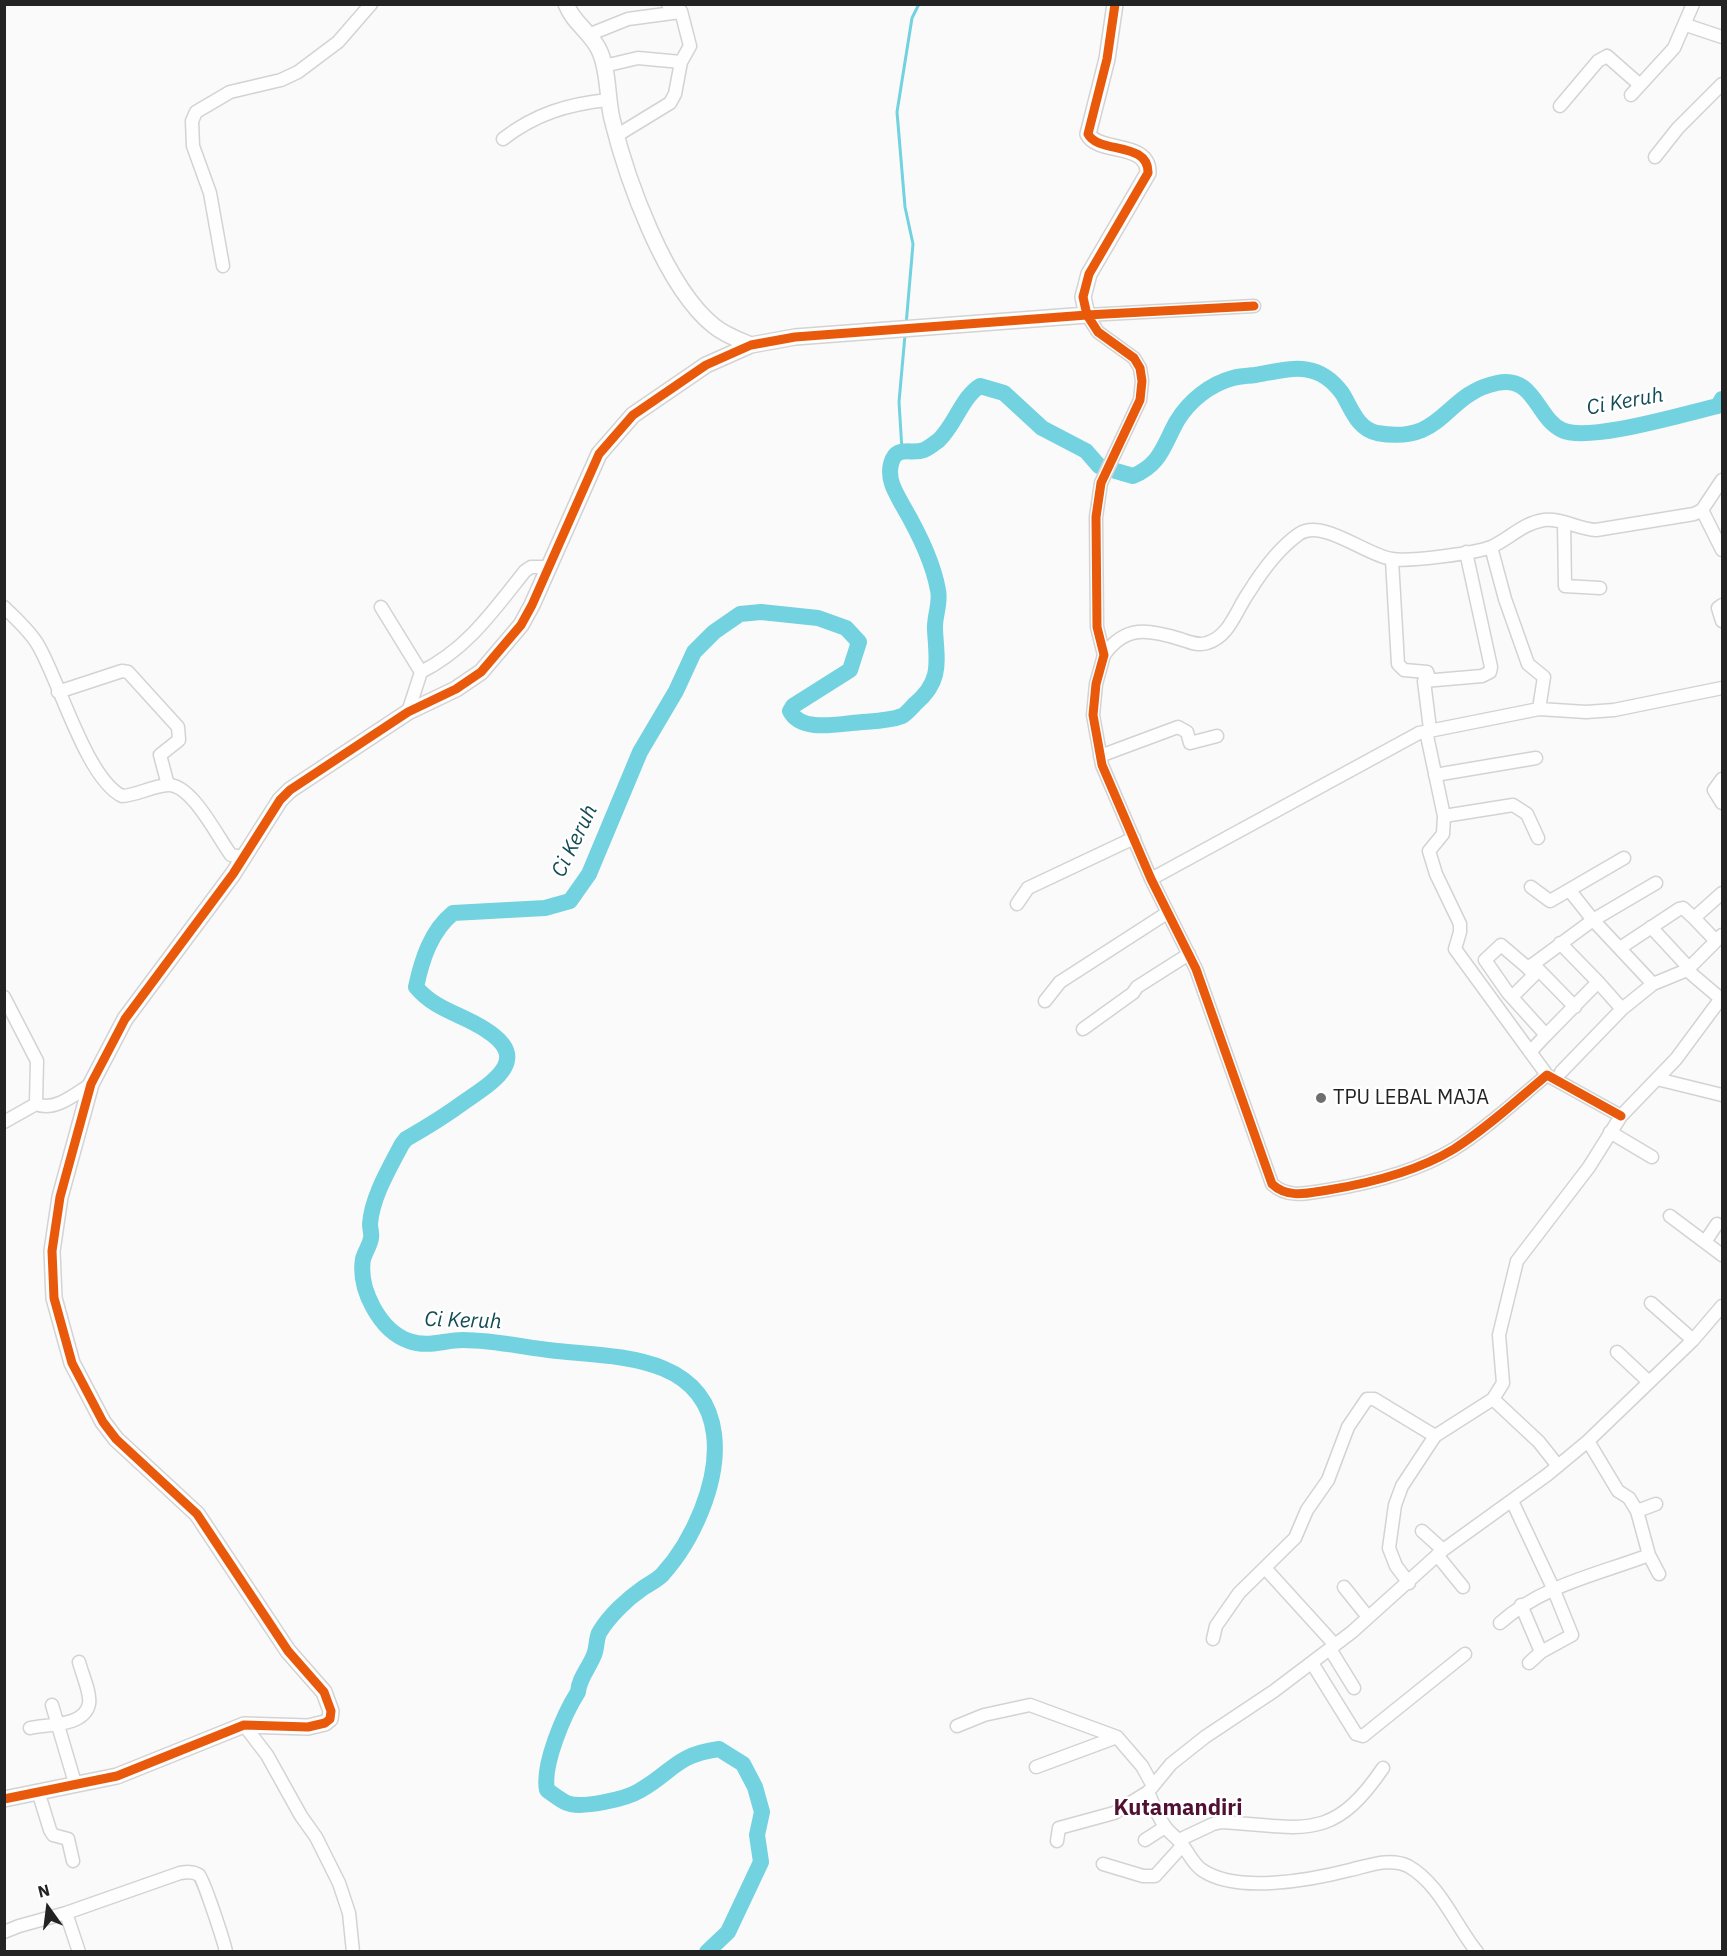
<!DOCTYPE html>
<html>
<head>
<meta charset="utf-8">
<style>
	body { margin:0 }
	#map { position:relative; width:1727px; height:1956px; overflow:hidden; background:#fafafa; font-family:"IBM Plex Sans",sans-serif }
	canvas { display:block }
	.frame { position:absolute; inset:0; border:6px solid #222322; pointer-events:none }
	.north { position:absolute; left:18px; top:1878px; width:60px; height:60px; -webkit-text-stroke:4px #fff; paint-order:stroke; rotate:346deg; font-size:16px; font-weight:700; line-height:24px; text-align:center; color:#222322 }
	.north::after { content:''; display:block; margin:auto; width:21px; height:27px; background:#222322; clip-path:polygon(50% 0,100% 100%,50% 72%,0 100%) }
</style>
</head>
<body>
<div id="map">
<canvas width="1727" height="1956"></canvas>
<div class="frame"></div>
<div class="north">N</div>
</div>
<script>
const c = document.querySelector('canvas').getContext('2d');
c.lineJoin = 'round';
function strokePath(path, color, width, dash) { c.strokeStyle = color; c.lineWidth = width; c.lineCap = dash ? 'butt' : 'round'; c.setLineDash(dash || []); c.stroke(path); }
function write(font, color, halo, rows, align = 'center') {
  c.font = font + ' "IBM Plex Sans",sans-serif'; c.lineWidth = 5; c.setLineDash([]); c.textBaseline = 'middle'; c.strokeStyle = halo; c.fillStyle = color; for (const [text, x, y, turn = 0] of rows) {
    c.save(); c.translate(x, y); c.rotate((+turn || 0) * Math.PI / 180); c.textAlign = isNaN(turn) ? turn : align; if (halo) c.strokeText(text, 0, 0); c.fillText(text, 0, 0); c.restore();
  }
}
strokePath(new Path2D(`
	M906 325 913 244 905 207 897 112 912 18 919 4
	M902 450 899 402 905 335`), '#72d2df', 3);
strokePath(new Path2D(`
	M707 1952 728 1932 761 1862 757 1835 762 1812 755 1787 743 1764 719 1749C675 1755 673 1772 639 1791 626 1799 581 1809 567 1803 560 1800 553 1794 547 1790 542 1765 564 1714 578 1692 579 1678 589 1668 594 1655 597 1648 596 1640 599 1633 609 1616 627 1599 643 1588 649 1584 657 1580 662 1575 693 1541 720 1481 714 1434 704 1355 617 1357 557 1351 526 1348 495 1340 463 1340 444 1340 428 1348 409 1341 380 1331 358 1289 363 1259 365 1252 370 1245 371 1238 372 1234 370 1229 370 1224 372 1197 389 1169 402 1144L406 1139C427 1127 445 1116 464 1102 491 1083 533 1060 486 1030 462 1014 435 1010 416 987 422 959 431 931 453 913L545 908 570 901 589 874 640 752 676 691 694 652 714 632 740 614 761 612 818 618 846 628 859 642 850 670 793 706 790 711C800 731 833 725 852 723 867 721 887 722 902 716 906 714 911 708 915 704 942 681 937 663 935 630 934 617 941 603 938 590 933 562 917 530 903 506 896 493 887 480 891 464 896 444 911 455 924 450 929 448 935 443 939 440 955 425 962 397 980 386L1004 393 1042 428 1086 451 1099 466 1133 476C1161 464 1163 446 1177 421 1189 401 1210 384 1233 378 1240 376 1248 376 1255 375 1290 369 1317 359 1342 393 1351 407 1357 429 1377 433 1445 445 1443 394 1497 383 1535 375 1536 418 1562 430 1588 443 1687 413 1718 406L1722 399`), '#72d2df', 16);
const minor = new Path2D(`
	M1686 25 1722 37
	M588 35 628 19 680 12
	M604 66 638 58 681 62
	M1631 95 1674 48 1693 4
	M1560 106 1598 61 1607 56 1640 85
	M616 136 670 103 675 94 681 62 690 46 681 11 668 4
	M503 139C535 114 568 104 608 100
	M1655 157 1678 128 1722 84
	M223 266 210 193 193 146 192 121 196 112 230 92 281 80 298 72 338 42 371 4
	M1254 306 1087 315 1098 332 1134 358 1140 368 1142 381 1140 400 1101 483 1096 517 1097 627 1104 655 1096 684 1093 715 1102 765 1151 879 1196 969 1272 1184C1288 1199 1308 1193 1328 1190 1371 1183 1416 1172 1454 1149 1487 1128 1517 1100 1547 1075L1621 1116
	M1702 510 1722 550
	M1564 522 1565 586 1600 588
	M1491 547 1505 599 1528 664 1544 677 1539 709
	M1392 560 1398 664 1404 670 1427 672 1430 680
	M1722 605 1718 608 1722 621
	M4 607C16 619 30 631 38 645 59 680 86 778 122 796 138 795 152 786 168 785 192 784 218 838 231 855L242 857
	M381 607 421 672 408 712
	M1104 655C1125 625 1148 629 1180 639 1189 642 1198 646 1207 643 1230 636 1236 610 1249 592 1262 571 1279 548 1299 534 1323 518 1367 556 1392 559 1409 562 1476 553 1491 547 1509 539 1523 523 1544 520 1562 518 1578 529 1596 530L1694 514 1702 510 1722 480
	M421 672C468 648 493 611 525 571L531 567H548
	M58 692 122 671 128 672 178 727 179 740 160 755 168 785
	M1430 729 1424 681 1482 676 1490 672 1491 667 1466 552
	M1426 731 1444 816 1513 805 1527 814 1538 838
	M1100 756 1178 727 1187 732 1190 743 1217 736
	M1435 775 1536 758
	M1722 779 1714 790 1722 803
	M1444 816 1443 834 1429 851 1436 874 1460 924V932L1455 949 1547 1075
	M1151 879 1419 733 1539 709 1586 712 1614 710 1722 688
	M1531 887 1550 901 1624 858
	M1017 904 1028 888 1134 838
	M1694 918 1716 941
	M1651 927 1689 968
	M1560 943 1598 982
	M1620 948 1679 909 1683 908 1694 918 1722 893
	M1533 964 1575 1007
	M1528 968 1501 945 1485 960 1508 993 1546 1035 1530 1052
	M1687 970 1721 999
	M1653 984 1593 920 1656 883
	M4 997 37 1061 36 1104
	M1512 997 1534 975 1528 968 1593 920 1570 891
	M1045 1001 1060 982 1167 913
	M1083 1029 1133 993 1137 987 1189 954
	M1546 1035 1598 982 1622 1009
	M1561 1072 1622 1009 1653 984 1687 970 1722 935
	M1657 1079 1722 1095
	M4 1122 36 1104C55 1112 75 1094 91 1084
	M1610 1132 1652 1157
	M1670 1216 1722 1255
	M1705 1242 1717 1224
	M1651 1303 1693 1340
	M1617 1352 1649 1382
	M1493 1399 1539 1442 1558 1466
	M1588 1441 1618 1491 1629 1498 1637 1511 1649 1555 1659 1574
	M1512 1501 1553 1588 1572 1635 1541 1652 1529 1663
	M1637 1511 1656 1504
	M1422 1531 1443 1550
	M1437 1555 1463 1587
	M1265 1568 1335 1645
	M1409 1583 1396 1566 1389 1548 1395 1505 1402 1486 1435 1436 1493 1399 1503 1383 1499 1335 1517 1261 1589 1167 1621 1116 1676 1059 1722 997
	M1344 1587 1368 1617
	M1521 1605 1541 1652
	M1500 1623C1543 1585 1596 1575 1649 1555
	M1213 1639 1216 1626 1239 1593 1295 1538 1307 1510 1328 1480 1348 1427 1367 1399H1374L1435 1436
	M1330 1649 1354 1688
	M1312 1663 1356 1734 1363 1736 1465 1654
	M52 1705 75 1783
	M244 1725 267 1755 301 1816 316 1837 339 1883 349 1913 353 1952
	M957 1726 984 1715 1030 1705 1117 1737 1142 1766 1153 1786
	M30 1728C47 1724 84 1727 89 1704 91 1693 82 1674 79 1662
	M1036 1767 1117 1737
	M38 1791 50 1830 53 1835 68 1839 73 1861
	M1148 1792C1153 1803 1157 1815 1164 1825 1168 1832 1175 1836 1180 1842 1188 1851 1192 1863 1202 1870 1237 1894 1311 1880 1350 1870 1368 1866 1390 1857 1408 1866 1440 1884 1455 1925 1477 1952
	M1145 1840 1165 1827
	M1179 1840 1213 1824 1222 1822C1304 1827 1332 1843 1383 1768
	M1057 1841 1059 1828 1114 1813 1148 1792 1171 1764 1205 1737 1274 1691 1352 1632 1443 1550 1547 1475 1588 1441 1693 1340 1722 1306
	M1103 1864 1143 1876H1155L1183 1845
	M4 1932 19 1926 66 1913
	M79 1952 66 1913 180 1873C186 1872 193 1871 199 1875 203 1878 224 1941 226 1952`);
const tertiary = new Path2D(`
	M566 4C573 23 593 34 600 52 609 73 607 98 612 119 627 180 665 287 714 326 725 335 739 340 751 345
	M4 1799 117 1776 244 1725 308 1727 325 1723 330 1719 331 1711 324 1692 288 1651 197 1514 116 1439 103 1422 72 1363 54 1298 52 1251 60 1197 91 1084 125 1019 233 874 280 800 290 790 408 712 456 689 481 672 521 625 532 605 599 454 633 415 706 365 751 345 795 337 1087 315 1083 297 1089 274 1148 173C1149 141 1098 154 1088 134L1107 59 1115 4`);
strokePath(minor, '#d3d3d3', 15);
strokePath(tertiary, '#d3d3d3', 18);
strokePath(minor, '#fefefe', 12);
strokePath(tertiary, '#fefefe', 15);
strokePath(new Path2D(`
	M1254 306 1087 315 1098 332 1134 358 1140 368 1142 381 1140 400 1101 483 1096 517 1097 627 1104 655 1096 684 1093 715 1102 765 1151 879 1196 969 1272 1184C1288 1199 1308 1193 1328 1190 1371 1183 1416 1172 1454 1149 1487 1128 1517 1100 1547 1075L1621 1116
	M4 1799 117 1776 244 1725 308 1727 325 1723 330 1719 331 1711 324 1692 288 1651 197 1514 116 1439 103 1422 72 1363 54 1298 52 1251 60 1197 91 1084 125 1019 233 874 280 800 290 790 408 712 456 689 481 672 521 625 532 605 599 454 633 415 706 365 751 345 795 337 1087 315 1083 297 1089 274 1148 173C1149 141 1098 154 1088 134L1107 59 1115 4`), '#e8590c', 9);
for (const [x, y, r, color] of [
	[1321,1098,6,"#6e6e6e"]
]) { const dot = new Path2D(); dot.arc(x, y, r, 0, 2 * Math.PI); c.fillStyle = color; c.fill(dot); strokePath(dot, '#fff', 2); }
write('20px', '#222322', '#fff', [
	["TPU LEBAL MAJA",1333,1098]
], 'left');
write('italic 21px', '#124c54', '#fff', [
	["Ci Keruh",1625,402,-10],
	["Ci Keruh",575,841,-64],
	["Ci Keruh",463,1321,2]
]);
write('bold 22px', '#501132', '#fff', [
	["Kutamandiri",1178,1809]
]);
</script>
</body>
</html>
